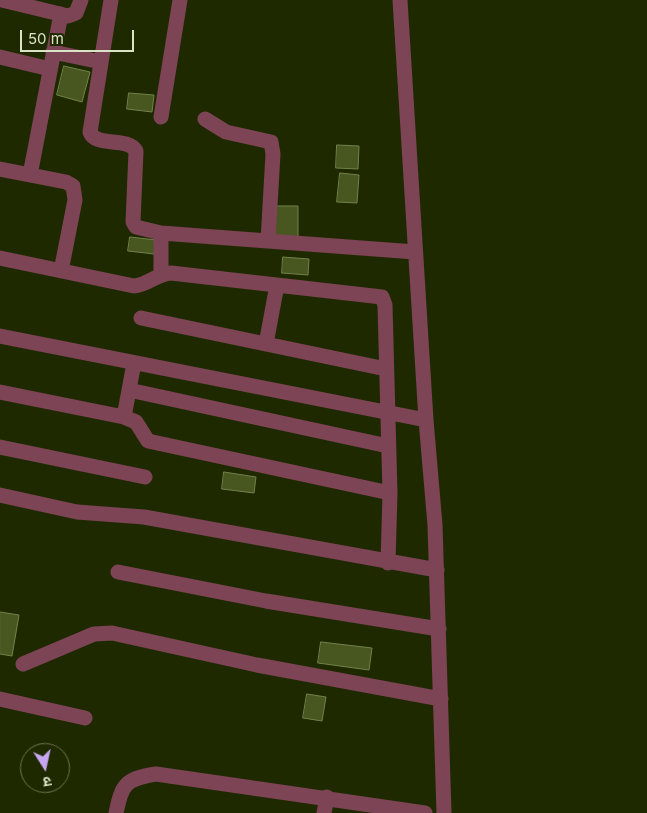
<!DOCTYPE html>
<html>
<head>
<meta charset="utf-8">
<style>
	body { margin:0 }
	#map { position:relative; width:647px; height:813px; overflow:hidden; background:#1f2900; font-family:Inter,"Noto Sans Devanagari",sans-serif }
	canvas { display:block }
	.north { position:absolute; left:20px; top:743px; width:50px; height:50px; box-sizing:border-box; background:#1f2900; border:1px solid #69734f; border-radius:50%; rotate:170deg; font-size:14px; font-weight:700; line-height:20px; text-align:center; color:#d9e3c6 }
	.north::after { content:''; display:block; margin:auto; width:18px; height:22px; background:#c5a7f1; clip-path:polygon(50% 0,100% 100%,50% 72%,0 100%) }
	.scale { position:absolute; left:20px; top:30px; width:114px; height:22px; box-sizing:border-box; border:2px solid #d9e3c6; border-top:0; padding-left:6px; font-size:15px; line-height:18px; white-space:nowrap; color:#d9e3c6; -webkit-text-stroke:4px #1f2900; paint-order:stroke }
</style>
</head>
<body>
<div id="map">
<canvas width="647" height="813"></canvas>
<div class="north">उ</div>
<div class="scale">50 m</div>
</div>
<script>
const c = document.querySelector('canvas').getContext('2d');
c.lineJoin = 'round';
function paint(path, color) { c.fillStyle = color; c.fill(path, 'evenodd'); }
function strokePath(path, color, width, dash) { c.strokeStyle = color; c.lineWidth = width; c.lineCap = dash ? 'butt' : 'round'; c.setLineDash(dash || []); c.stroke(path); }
const building = new Path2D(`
	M64 66 90 72 82 102 57 95Z
	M129 93 154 95 152 112 127 109Z
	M337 145 359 146 358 169 336 168Z
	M340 173 359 175 357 203 337 202Z
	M276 206H298V237L275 236Z
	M130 237 156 240 154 254 128 251Z
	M283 257 309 259 308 275 282 273Z
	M224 472 256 477 254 493 222 489Z
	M0 612 19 615 12 656 0 654Z
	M321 642 372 648 369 670 318 663Z
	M307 694 326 697 322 721 303 718Z`);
paint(building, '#48571f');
strokePath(building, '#71824a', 1);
strokePath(new Path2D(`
	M2 0 68 16 76 13 81 0
	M111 0 90 132C96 148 127 136 136 151L133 222 136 227 161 233V274
	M400 0 426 420 435 525 444 813
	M53 52 101 62
	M0 57 50 69
	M161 117 180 0
	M205 119 226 132 271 142 273 154 268 241
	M0 169 66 182 73 186 75 200 61 271
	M30 175 61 14
	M161 233 415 252
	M0 258 134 286C148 285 156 274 171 273L382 297 385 305 390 493 388 563
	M141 318 386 369
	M0 336 426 420
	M266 344 277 285
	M134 363 124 417 136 422 148 441 390 493
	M129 390 388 446
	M0 392 124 417
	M0 447 145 477
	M0 495 77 512 144 517 437 570
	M118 572 266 601 439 629
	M23 664 94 634 112 633 257 665 441 699
	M0 699 85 718
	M116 813C122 783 126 779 156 774L425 813
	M324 813 327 797`), '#7c4454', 15);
</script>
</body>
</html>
